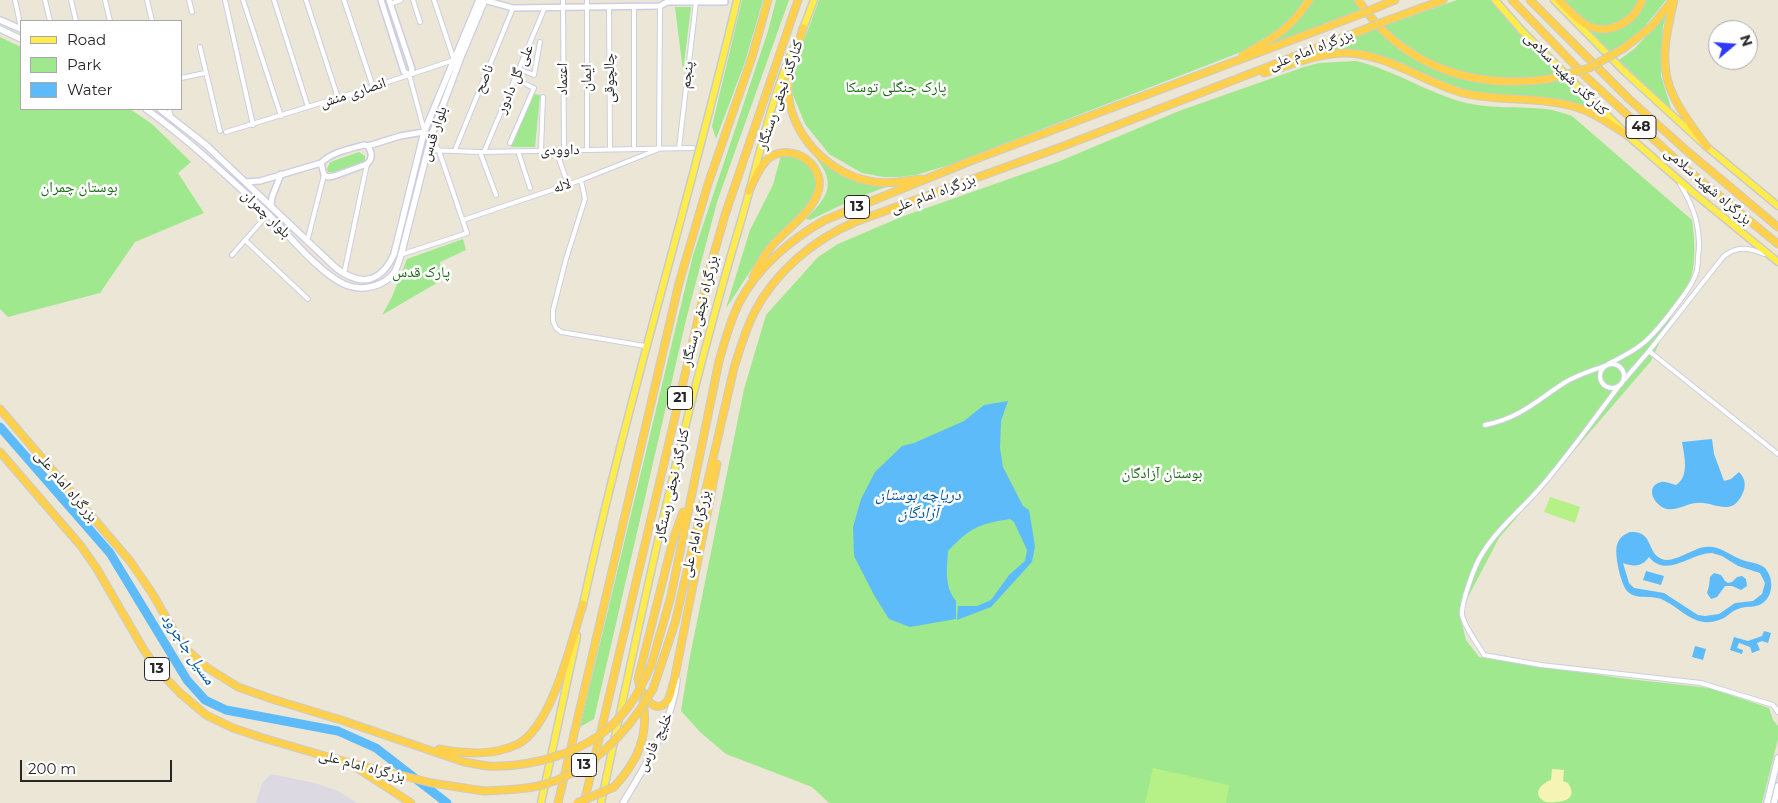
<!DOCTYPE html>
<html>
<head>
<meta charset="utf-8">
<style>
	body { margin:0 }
	#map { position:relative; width:1778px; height:803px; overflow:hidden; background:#ece6d7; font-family:Montserrat,sans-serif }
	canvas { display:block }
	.legend { position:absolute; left:20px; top:20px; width:162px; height:90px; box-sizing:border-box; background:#fff; border:1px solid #a9a9a9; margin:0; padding:6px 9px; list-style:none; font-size:15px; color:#272727 }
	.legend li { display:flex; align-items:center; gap:10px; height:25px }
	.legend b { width:25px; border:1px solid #a9a9a9 }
	.north { position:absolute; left:1708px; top:20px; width:50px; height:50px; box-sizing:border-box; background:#fff; border:1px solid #a9a9a9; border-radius:50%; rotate:72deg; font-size:14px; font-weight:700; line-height:20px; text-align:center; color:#272727 }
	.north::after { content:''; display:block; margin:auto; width:18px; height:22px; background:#303aff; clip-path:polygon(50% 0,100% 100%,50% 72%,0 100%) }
	.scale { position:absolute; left:20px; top:760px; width:152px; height:22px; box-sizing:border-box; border:2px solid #272727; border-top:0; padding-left:6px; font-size:15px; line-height:18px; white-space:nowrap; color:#272727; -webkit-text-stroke:4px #fff; paint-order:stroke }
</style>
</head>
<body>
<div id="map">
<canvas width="1778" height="803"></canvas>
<ul class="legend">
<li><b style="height:6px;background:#fdec4a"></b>Road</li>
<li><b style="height:14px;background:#a0e88d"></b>Park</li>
<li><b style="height:14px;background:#5ebbf9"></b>Water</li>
</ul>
<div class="north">N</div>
<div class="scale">200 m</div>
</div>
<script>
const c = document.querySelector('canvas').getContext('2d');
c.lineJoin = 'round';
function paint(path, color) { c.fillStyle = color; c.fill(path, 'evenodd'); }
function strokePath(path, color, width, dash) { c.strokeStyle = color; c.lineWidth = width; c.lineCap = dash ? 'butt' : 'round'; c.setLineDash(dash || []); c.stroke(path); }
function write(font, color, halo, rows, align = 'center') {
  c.font = font + ' Montserrat,"Noto Naskh Arabic",sans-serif'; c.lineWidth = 5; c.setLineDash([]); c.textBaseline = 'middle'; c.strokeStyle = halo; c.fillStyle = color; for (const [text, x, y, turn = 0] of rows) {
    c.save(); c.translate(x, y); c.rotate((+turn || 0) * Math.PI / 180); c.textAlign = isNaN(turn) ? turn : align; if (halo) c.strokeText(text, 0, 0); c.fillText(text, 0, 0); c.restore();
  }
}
paint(new Path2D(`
	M271 774 315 783 338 791 357 803H256L262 783Z`), '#ddd9e3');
paint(new Path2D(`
	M742 0H763L745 62 716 139 712 126Z
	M776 0H789L717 202 686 320 594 719 580 727 693 255 768 31Z
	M819 0H1307L1284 28 1249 49 949 165 916 175 899 177H883L862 173 829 154 805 124 793 95 790 78Z
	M1310 0H1356L1362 9 1262 48Z
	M1457 0H1492L1562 74C1512 84 1448 80 1406 47 1398 40 1391 33 1383 26Z
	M1561 0H1640L1625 20 1607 26 1589 24Z
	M1644 0H1666L1643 29 1610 54 1562 6 1587 27H1620Z
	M675 7H691L683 72Z
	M1667 14 1663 26 1661 76 1672 111 1619 60 1634 49Z
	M1378 28C1388 38 1397 48 1410 56 1456 86 1514 92 1566 78L1617 127 1588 108 1469 91 1352 51 1330 50 1287 63Z
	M0 37 21 47V109H130L152 124 191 162 178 173 204 213 135 242 100 293 8 317 0 309Z
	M1356 61C1394 70 1428 93 1466 103 1493 109 1519 106 1546 109 1554 110 1563 113 1572 116L1692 220C1695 242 1698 277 1682 293L1651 361 1499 538 1468 597 1461 620 1466 640 1479 657 1620 678 1710 688 1769 708 1773 720 1778 726V739L1762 803H829L812 787 726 754 700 732 681 711 690 656 744 389 766 315 818 257 838 244 901 217 1060 161 1179 111 1304 67 1319 63Z
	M533 94 540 95 535 147H511Z
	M359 152 365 156V160L362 166 334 173 328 172 327 169 330 162Z
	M781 155C794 157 805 159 814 171 830 194 785 226 772 241 755 261 741 287 726 308L750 230 773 185Z
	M816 158 820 159C845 178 859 184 891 185L854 199 810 220 806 219C826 198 838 185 816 158Z
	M463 239 466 250 440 262 442 280 382 315 392 297 407 259Z`), '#a0e88d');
paint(new Path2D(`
	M1552 769 1564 770 1563 781 1568 783C1580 801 1559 803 1546 802 1531 795 1540 784 1551 780Z`), '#f5f4b5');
paint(new Path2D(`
	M1550 497 1580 507 1575 523 1544 512Z
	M1153 768 1229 785 1226 803H1145Z`), '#b6f187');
paint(new Path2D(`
	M1008 401 1001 421 1000 448 1003 467 1023 506 1029 510 1035 546 1032 562 991 607 957 620 958 606H977L991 600 1009 575 1025 561 1027 550 1014 522 1010 519C978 524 970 528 948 551 947 569 944 586 956 601V619L910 627 889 619 874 595 854 556 853 527 861 499 875 472 902 446 914 443 964 421 984 405Z
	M1712 439 1714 454 1724 481 1731 479 1739 472C1744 477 1746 483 1744 490 1733 520 1715 501 1697 503 1687 503 1678 511 1667 509 1654 506 1644 486 1661 482 1667 481 1670 484 1676 485 1690 477 1684 454 1682 442Z
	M1630 532C1654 530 1646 553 1662 559 1673 564 1693 548 1705 547 1719 545 1728 554 1740 559 1748 563 1758 562 1765 568 1768 572 1771 577 1771 582 1772 589 1770 597 1764 602 1756 609 1747 605 1738 609 1731 611 1727 618 1719 620 1694 629 1682 608 1661 599 1650 595 1637 600 1628 592 1621 586 1614 554 1617 545 1619 538 1623 535 1630 532ZM1712 553 1722 556 1738 566 1760 573 1765 583 1762 594 1753 601 1735 603 1719 614 1705 616 1698 615 1664 593 1634 588 1629 583 1623 563C1633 567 1642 567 1649 557 1667 579 1690 553 1712 553Z
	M1646 571 1664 576 1661 585 1643 580Z
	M1714 573 1721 575 1725 581 1728 583 1732 582 1737 577 1742 576 1746 579 1747 586 1741 590 1732 586H1725L1717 597 1711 599 1707 593 1709 586 1710 577Z
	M1764 631 1771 633 1768 643 1762 641 1757 643 1760 650 1752 653 1750 647 1739 643 1737 648 1743 650 1742 654 1730 650 1734 637 1748 641 1762 636Z
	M1695 646 1706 649 1703 660 1692 657Z`), '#5ebbf9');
strokePath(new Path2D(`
	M0 427 110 553 187 680 205 700 226 710 338 731 376 748 447 803`), '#5ebbf9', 9);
const minor = new Path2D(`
	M15 0 21 28
	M45 0 50 21
	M71 0 76 21
	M105 0 110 21
	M147 0 152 21
	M189 0 192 12
	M225 0 253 125
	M243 0 281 116
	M274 0 308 107
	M306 0 338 98
	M344 0 373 87
	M413 0 420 22
	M563 0 564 150
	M587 0V150
	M390 4 401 0
	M609 7 610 149
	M634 7V149
	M200 47 220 131
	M519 69 534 75 540 42
	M409 74 424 130
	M181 78 205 73
	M169 109 171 117
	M226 132 373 87 454 60 434 0
	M510 143 534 88 515 79
	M679 148 696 2
	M427 150 480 152 693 148
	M455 150 513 8
	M541 150 543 97
	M556 150 566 179
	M518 151 530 188
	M480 152 496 195
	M484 152 545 7
	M581 180 585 199 566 259 553 310V321L556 328 561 332 645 346
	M463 220 581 180 659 149 660 6
	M245 240 308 299
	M307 242 324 175
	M232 255 268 214
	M400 255 467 233 439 151 431 137
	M344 274 367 164
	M1649 351 1778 454
	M1600 376a12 12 0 1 1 24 0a12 12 0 1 1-24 0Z
	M1608 364C1641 348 1649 341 1672 311 1680 300 1690 289 1695 276 1698 270 1698 263 1698 257 1702 230 1694 207 1680 184
	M1624 380 1649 351 1723 257C1737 245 1749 248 1764 254
	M1619 386C1593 420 1568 456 1540 488 1521 510 1497 529 1482 554 1475 564 1461 603 1462 615 1465 628 1477 643 1484 655L1541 665 1701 683 1773 705 1778 712
	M1485 425C1520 418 1536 401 1564 383 1577 375 1591 371 1604 366`);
const tertiary = new Path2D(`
	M381 0 404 72 408 74
	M389 0 412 69 411 74
	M484 0 513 8 660 6 667 2H725
	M368 146 400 136 424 132 431 137
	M245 182 260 181 321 163C332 152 349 149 364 145L368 146C372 153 373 158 367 164L334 176 328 177 324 175 321 163
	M271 207 272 197 281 174`);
const secondary = new Path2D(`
	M0 20 21 29
	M0 29 21 39
	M146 109C189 140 228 177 267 213 288 234 322 277 349 286 364 291 384 286 394 273 397 268 399 261 401 255L431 137 461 57 485 0
	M160 109 206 145 336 268C361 287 381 283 394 254L424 132 479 0
	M623 803C646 764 671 727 677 680
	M1767 803 1778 758
	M1774 803 1778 786`);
const primary = new Path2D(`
	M1495 0 1523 32 1626 134 1695 194 1778 262
	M1554 0 1625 72 1707 147 1778 206
	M802 31 814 0
	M582 609C626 404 689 204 737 0
	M541 803 577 636
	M601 803C642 608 684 412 741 221 758 164 769 104 793 49`);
const trunk = new Path2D(`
	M1358 0C1402 66 1472 90 1549 79
	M1512 0 1584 75 1684 167 1778 244
	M1530 0 1629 99 1687 151 1778 227
	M1559 0C1567 8 1575 18 1585 24 1607 37 1634 23 1642 0
	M1674 0C1667 30 1658 65 1673 95 1681 113 1695 130 1707 147
	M1378 7 1395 0
	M1383 22 1443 0
	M803 28C799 44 791 60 789 76 782 125 822 171 868 181 886 185 903 181 921 179
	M1624 48 1651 27 1672 1
	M1243 55C1272 39 1291 29 1309 0
	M1264 73C1291 65 1320 52 1348 53 1389 55 1424 82 1463 93 1499 102 1537 96 1572 106 1592 111 1608 123 1626 134
	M749 191C754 181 760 165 769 158 793 141 829 167 817 195 809 215 784 231 771 247 763 256 758 266 753 277
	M0 409 130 561 152 593 171 626 186 649 206 667 238 687 272 699 341 720 464 762 487 766
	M0 452 81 546 97 569 144 650 159 671 180 693 206 715 233 728 263 738 335 759 432 783 484 791
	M683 512 673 540 638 679C639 691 655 719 668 700 671 695 672 686 674 681L717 464
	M646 676 651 666 671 596 719 361C725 341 730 321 739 303 757 268 791 239 825 220L973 160 1361 14
	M653 689 675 623 734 368C740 349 745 331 754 313 775 272 813 240 855 222L1061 147 1368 28
	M439 749C466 754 493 756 518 744 552 726 572 640 583 604
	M354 766 411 803
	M614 787C638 761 649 736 643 701
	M558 803 679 283 708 184 752 57 768 0
	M584 803 711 264 725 215 798 0`);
strokePath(minor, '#cccde2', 6);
strokePath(tertiary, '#cccde2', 8);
strokePath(secondary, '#cccde2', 8);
strokePath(primary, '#cbcbcb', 9);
strokePath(trunk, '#cbcbcb', 9);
strokePath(minor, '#fff', 4);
strokePath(tertiary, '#fff', 5);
strokePath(secondary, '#fff', 5.5);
strokePath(primary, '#fdec4a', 6);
strokePath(trunk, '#fed04c', 7);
const trunkBridge = new Path2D(`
	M1361 14 1378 7
	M1368 28 1383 22
	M1549 79 1589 68 1624 48
	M487 766C530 768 586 753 617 720 630 707 639 692 646 676
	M484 791C502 790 520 790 538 786 589 774 628 733 653 689
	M577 803 614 787`);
strokePath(trunkBridge, '#cbcbcb', 9, []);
strokePath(trunkBridge, '#fed04c', 7);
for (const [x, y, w] of [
	[1641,127,30],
	[857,207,25],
	[680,398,25],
	[157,669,25],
	[584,765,25]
]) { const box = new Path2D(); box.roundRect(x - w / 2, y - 11.5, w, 23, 4); c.fillStyle = '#fff'; c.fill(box); strokePath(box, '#272727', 1); }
write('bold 14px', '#272727', null, [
	["48",1641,127],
	["13",857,207],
	["21",680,398],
	["13",157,669],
	["13",584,765]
]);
write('15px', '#272727', '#fff', [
	["بزرگراه امام علی",1311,50,-21],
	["کنارگذر شهید سلامی",1566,74,45],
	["پنجم",687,75,-83],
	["ایمان",587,78,-90],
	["چالچوقی",610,78,-90],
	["ناصح",484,79,-68],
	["علی گل دادور",515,79,-67],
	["اعتماد",563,79,-90],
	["انصاری منش",353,93,-18],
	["کنارگذر نجفی رستگار",780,95,-71],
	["بلوار قدس",434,134,-72],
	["داوودی",560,150,-1],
	["لاله",562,186,-18],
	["بزرگراه شهید سلامی",1708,186,41],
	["بزرگراه امام علی",933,194,-20],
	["بلوار چمران",266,214,44],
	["بزرگراه نجفی رستگار",700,311,-76],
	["کنارگذر نجفی رستگار",672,485,-77],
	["بزرگراه امام علی",66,486,50],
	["بزرگراه امام علی",696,534,-77],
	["خلیج فارس",655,742,-64],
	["بزرگراه امام علی",362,766,15]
]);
write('15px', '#186912', '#fff', [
	["پارک جنگلی توسکا",896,88],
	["بوستان چمران",79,188],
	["پارک قدس",421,273],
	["بوستان آزادگان",1162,474]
]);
write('italic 16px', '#0154a1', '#fff', [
	["دریاچه بوستان",918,495],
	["آزادگان",918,513],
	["مسیل جاجرود",188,649,56]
]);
</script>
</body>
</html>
